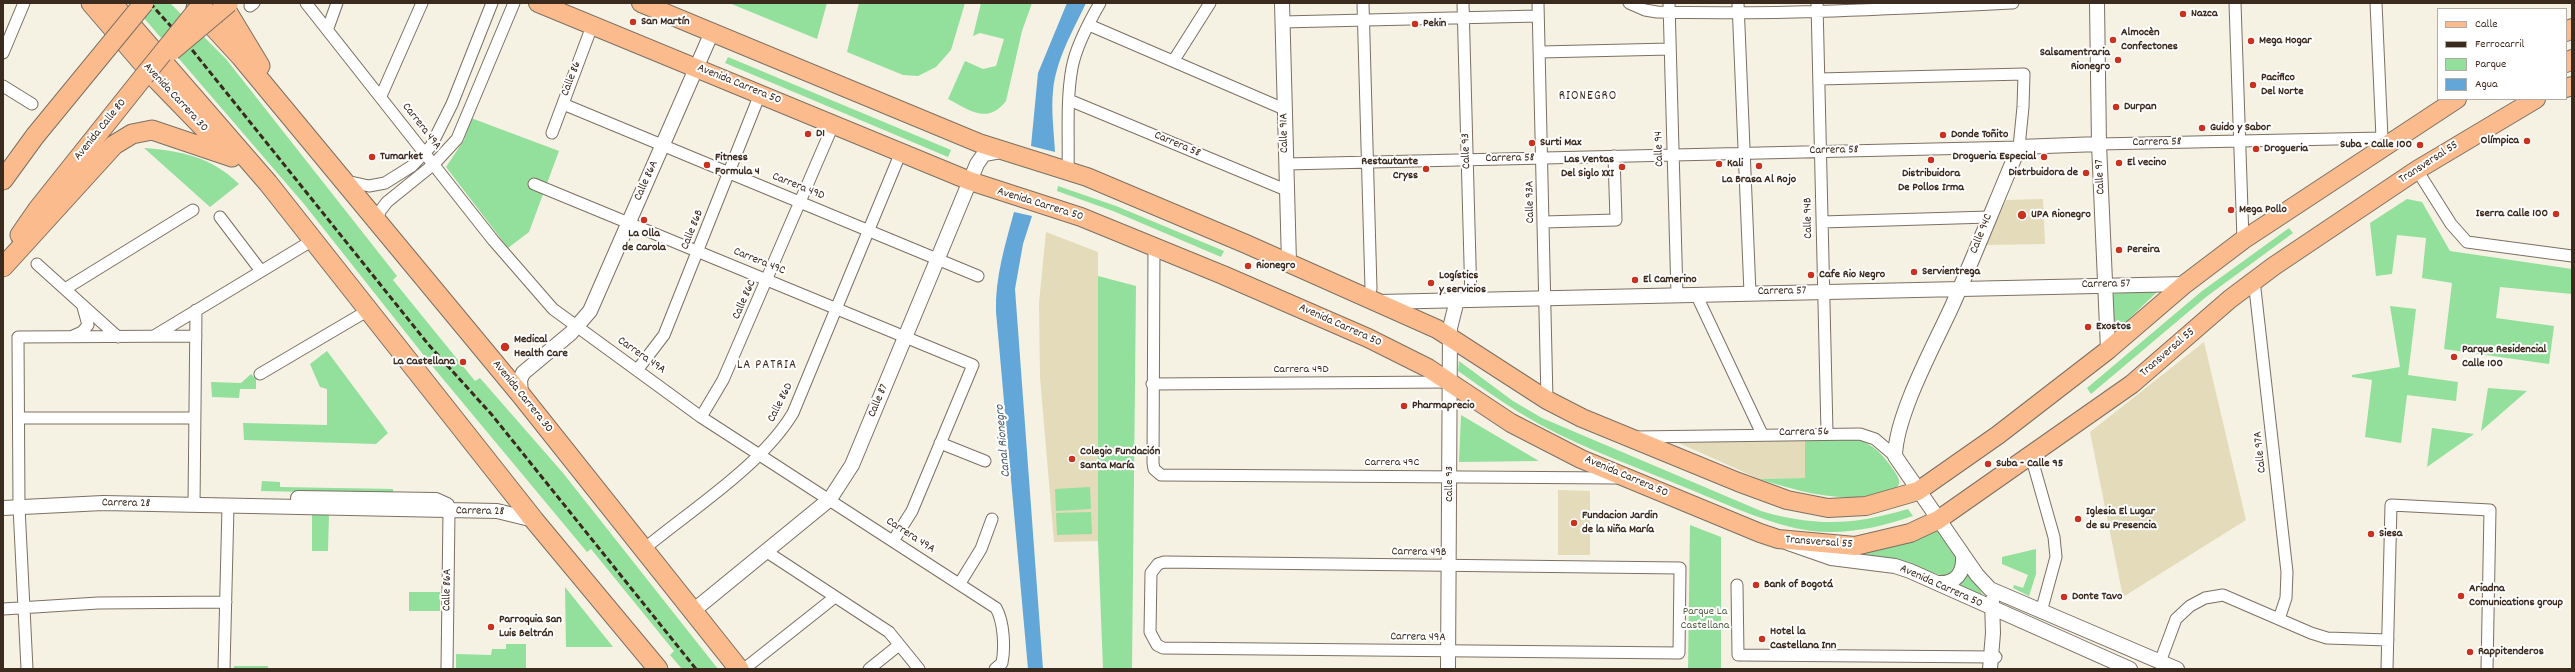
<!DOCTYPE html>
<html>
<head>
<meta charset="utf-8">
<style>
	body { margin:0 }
	#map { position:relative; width:2575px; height:672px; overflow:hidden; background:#f5f2e3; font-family:Dekko,sans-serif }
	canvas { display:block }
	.frame { position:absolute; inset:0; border:4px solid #3b2a1e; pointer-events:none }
	.legend { position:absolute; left:2437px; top:8px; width:130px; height:92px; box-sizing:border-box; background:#fff; border:1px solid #b1aaa5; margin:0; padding:5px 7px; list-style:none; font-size:12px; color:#3b2a1e }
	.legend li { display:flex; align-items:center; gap:8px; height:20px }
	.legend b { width:20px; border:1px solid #b1aaa5 }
</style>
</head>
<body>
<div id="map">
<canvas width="2575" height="672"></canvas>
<div class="frame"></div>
<ul class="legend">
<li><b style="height:5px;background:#fbbb8d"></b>Calle</li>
<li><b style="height:5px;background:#3b2a1e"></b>Ferrocarril</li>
<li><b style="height:11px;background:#93df9c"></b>Parque</li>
<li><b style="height:11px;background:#62a7d7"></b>Agua</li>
</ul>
</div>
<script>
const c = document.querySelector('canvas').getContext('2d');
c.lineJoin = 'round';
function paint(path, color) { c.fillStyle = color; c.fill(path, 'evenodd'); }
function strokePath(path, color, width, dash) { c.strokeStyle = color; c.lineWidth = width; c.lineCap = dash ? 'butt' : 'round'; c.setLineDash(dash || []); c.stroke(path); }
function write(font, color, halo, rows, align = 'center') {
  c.font = font + ' Dekko,sans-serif'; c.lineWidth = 4; c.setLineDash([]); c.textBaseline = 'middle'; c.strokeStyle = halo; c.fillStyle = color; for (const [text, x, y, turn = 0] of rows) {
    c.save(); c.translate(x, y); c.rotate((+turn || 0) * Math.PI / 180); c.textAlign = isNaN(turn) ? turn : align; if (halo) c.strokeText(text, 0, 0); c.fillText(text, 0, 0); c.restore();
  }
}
paint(new Path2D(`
	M2043 199 2045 244 1986 245 2006 200Z
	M1046 232 1098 252V541L1054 542 1040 377 1039 303Z
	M2204 342 2246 520 2123 597 2090 432Z
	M1805 439V478L1759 479 1679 443Z
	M1558 490 1590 491V555H1558Z`), '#e3dbba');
paint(new Path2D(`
	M131 3H170L226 59 397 276 393 280 475 381 480 378 563 473 718 669H682L670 655 674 651 591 549 587 552 433 367 304 204Z
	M729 3H827L817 39Z
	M859 3H965L951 50 936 67 918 76 903 75 847 52Z
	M981 3H1032L1022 31 1006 101C987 125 970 110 948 99L965 61 983 69 996 66 1004 39 980 33 973 36Z
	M728 57 951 150 948 157 725 63Z
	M471 118 559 151 529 232 508 248 446 167 464 140Z
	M144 148C181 151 212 157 239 184L210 207Z
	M1058 186 1116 206 1224 251 1221 257 1113 211 1057 191Z
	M2407 199 2422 202 2450 251 2572 269V294L2500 287 2496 318 2554 326 2549 364 2444 349 2452 283 2422 278 2426 238 2397 235 2392 274 2376 276 2370 223Z
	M2289 228 2293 233 2206 297 2091 394 2087 388 2202 291Z
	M1098 276 1136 286 1132 669H1103L1098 541Z
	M2158 291 2110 337 2109 294Z
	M2390 306 2416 309 2408 375 2458 382 2456 401 2407 395 2401 443 2365 437 2372 380 2352 377V375L2400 367Z
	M327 351 388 433 376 444 244 440 243 423 327 425V389L320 387 310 364Z
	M1459 361 1513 401 1542 418 1761 511C1816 527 1854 525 1908 509L1913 516C1881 527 1846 535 1812 531 1769 525 1729 505 1689 489 1639 468 1587 450 1539 424 1510 408 1484 389 1458 371Z
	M251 374 256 379V389H240L239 398 212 397 211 382 241 383Z
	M2488 388 2527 391 2481 431Z
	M1461 415 1539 461 1459 462Z
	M2432 428 2474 434 2427 467Z
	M1805 439C1844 439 1865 430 1890 465 1894 471 1900 477 1899 484 1896 491 1888 492 1881 493 1840 504 1798 491 1759 479L1805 478Z
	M262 481 280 482V487L393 489V494L261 491Z
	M1090 487 1091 509 1056 511 1055 489Z
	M1091 512 1092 534 1057 535 1056 513Z
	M312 513 329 514 328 551H312Z
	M1690 525 1721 537V669H1688Z
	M1936 528 1960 564 1949 578 1887 558 1850 554Z
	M2036 549V574L2029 596 2013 588 2014 585 2023 588 2028 575 2002 564V557Z
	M1968 572 1985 598 1957 585Z
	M565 587 613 647H566Z
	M409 592H440V611H409Z
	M506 644H526V669H456V654L491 655 492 649H506Z
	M234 666H268V669H234Z`), '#93df9c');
paint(new Path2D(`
	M1067 3H1086C1073 31 1056 59 1053 91 1051 111 1054 132 1055 152L1031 146 1038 73Z
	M1014 212 1032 216 1023 244 1015 289 1043 669H1028L996 312C995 277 1005 246 1014 212Z`), '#62a7d7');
const minor = new Path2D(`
	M306 3 493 240 553 309 701 417 996 608C1004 622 1005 648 1002 663L995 669
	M1363 3 1371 289
	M1463 3 1471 300
	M1538 3 1547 400
	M1629 3 1645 10 1657 12C1776 15 1894 9 2013 3
	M1669 3 1677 295
	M1738 3 1750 293
	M1817 3 1827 432
	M2235 3 2243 240
	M2376 3 2382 138 2384 144
	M250 6 254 3
	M1282 22 1538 16
	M1089 25 1284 109
	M328 28 337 3
	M1540 52 1670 49
	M3 53 24 3
	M1174 60 1210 3
	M3 86 32 104
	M381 96 422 3
	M1069 100 1286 190
	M563 104 978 276
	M552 133 592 26
	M2099 144 2382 138
	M1286 164 2019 147 2023 107 2024 74 1819 79
	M1068 170C1069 136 1066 101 1072 68 1076 46 1089 22 1100 3
	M2417 170 2451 224 2467 242 2572 256
	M346 181 369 186 385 183 412 166 431 146 452 104 492 3
	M534 184 973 365 912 511 893 541
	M220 217 261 271
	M377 222 380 211 387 202 434 164 457 139 514 3
	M1544 222 1616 220 1614 156
	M1822 222 1989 217
	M1154 247 1153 463 1154 469 1161 475 1617 478
	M37 264 118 337
	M2254 280 2287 572 2286 598 2279 619
	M65 289 193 210
	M1696 294 1762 434
	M73 336 82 332 88 325 83 307
	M154 336 313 240
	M638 369 664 335 760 94
	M260 374 367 311
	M1152 384 1448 382
	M701 417 723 380 834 123
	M19 418H195
	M1635 437 1860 434 1875 439 1895 456
	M940 443 985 461
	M2031 456 2054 537 2056 557 2041 612
	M194 505 196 310
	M644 549C691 510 762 465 793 413L901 152
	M767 552 889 632 919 669
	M1164 562 1680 568 1679 653 1163 648 1157 645 1150 632 1151 573 1158 564Z
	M960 583 981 549 992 519
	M1737 585 1738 655 1996 657
	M3 609 98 603 226 602
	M2160 662 2176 619 2190 606 2205 598 2223 595 2311 633 2327 638 2388 640
	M27 669 19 507 18 337 196 336
	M224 669 228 506
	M447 669 449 512
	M744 669 835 597
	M869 669 899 645
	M2387 669 2391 505 2490 510 2487 669`);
const tertiary = new Path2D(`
	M1282 3 1289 263
	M2097 3 2099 144 2108 350
	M2099 144 2019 147C1997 199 1976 252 1953 304 1935 344 1896 414 1895 456L1977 575 1990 589 2177 669
	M1379 302 2185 284
	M521 395 520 380 523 373 571 333 590 311 712 32
	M298 498 436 500 447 505 449 512
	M3 508 103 503 497 511 534 520
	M1788 543 1831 558 1895 566 1910 571 2130 669
	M1938 583C1956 584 1964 573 1963 556
	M693 611 830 499 852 465 977 164 984 154 1001 151
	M1448 669 1450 328 1457 300
	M1990 669 1993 633 1992 601`);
const primary = new Path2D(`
	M538 3 970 181 1081 217 1223 275 1368 338 1428 368 1511 423 1581 459 1760 533 1778 539 1855 546 1910 533 1938 520 2132 384 2230 299 2274 266 2417 170 2536 99
	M641 3 979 143 1087 177 1246 244 1437 329 1547 400 1582 418 1738 482 1787 500 1828 508 1866 506 1918 491 1998 435 2108 350 2185 284 2243 240 2457 99
	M2566 32 2572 28
	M2566 63 2572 59
	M2566 88 2572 86`);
const trunk = new Path2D(`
	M91 3 158 81 227 152
	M112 3 268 183 534 520 658 669
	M222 3 260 66
	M196 8 241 57 521 395 739 669
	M3 180 35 136
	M20 235 38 209 144 76
	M3 267 114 145 132 134 152 130 232 157`);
strokePath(minor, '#7c7063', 13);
strokePath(tertiary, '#7c7063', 16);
strokePath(primary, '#7c7063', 20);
strokePath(trunk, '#7c7063', 21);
strokePath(minor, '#fff', 11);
strokePath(tertiary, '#fff', 14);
strokePath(primary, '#fbbb8d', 18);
strokePath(trunk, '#fbbb8d', 19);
strokePath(new Path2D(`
	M150 3 193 51 428 344 492 415 696 669`), '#3b2a1e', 3, [6, 3]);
const primaryBridge = new Path2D(`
	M172 51 229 3`);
const trunkBridge = new Path2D(`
	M144 76 203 3
	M35 136 144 3`);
strokePath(primaryBridge, '#7c7063', 20, []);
strokePath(trunkBridge, '#7c7063', 21, []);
strokePath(primaryBridge, '#fbbb8d', 18);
strokePath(trunkBridge, '#fbbb8d', 19);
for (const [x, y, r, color] of [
	[2183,14,4,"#c8321e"],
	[633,22,4,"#c8321e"],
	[1415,24,4,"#c8321e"],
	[2113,40,4,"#c8321e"],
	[2251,41,4,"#c8321e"],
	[2118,60,4,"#c8321e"],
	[2253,85,4,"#c8321e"],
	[2116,107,4,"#c8321e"],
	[2202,128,4,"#c8321e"],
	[808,134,4,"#c8321e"],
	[1943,135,4,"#c8321e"],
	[2527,141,4,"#c8321e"],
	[1532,143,4,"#c8321e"],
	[2420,145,4,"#c8321e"],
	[2256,149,4,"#c8321e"],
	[372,157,4,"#c8321e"],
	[2044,157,4,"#c8321e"],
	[1931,160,4,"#c8321e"],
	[2119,163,4,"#c8321e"],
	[1719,164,4,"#c8321e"],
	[707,165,4,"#c8321e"],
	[1759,166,4,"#c8321e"],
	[1622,167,4,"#c8321e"],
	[1426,169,4,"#c8321e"],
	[2086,173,4,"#c8321e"],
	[2231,210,4,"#c8321e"],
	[2556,214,4,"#c8321e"],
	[2022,215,5,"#c8321e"],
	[644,220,4,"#c8321e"],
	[2119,250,4,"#c8321e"],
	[1248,266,4,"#c8321e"],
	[1914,272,4,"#c8321e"],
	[1811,275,4,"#c8321e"],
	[1635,280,4,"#c8321e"],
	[1431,283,4,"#c8321e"],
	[2088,327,4,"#c8321e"],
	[505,347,5,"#c8321e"],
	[2454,357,4,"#c8321e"],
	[463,362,4,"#c8321e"],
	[1404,406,4,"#c8321e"],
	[1072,459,4,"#c8321e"],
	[1988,464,4,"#c8321e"],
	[2078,519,4,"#c8321e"],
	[1574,523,4,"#c8321e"],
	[2371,534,4,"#c8321e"],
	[1756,585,4,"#c8321e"],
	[2461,596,4,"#c8321e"],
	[2064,597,4,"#c8321e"],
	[491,627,4,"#c8321e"],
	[1762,639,4,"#c8321e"],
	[2470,652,4,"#c8321e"]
]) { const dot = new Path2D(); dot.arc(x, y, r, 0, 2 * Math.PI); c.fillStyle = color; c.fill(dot); strokePath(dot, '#fff', 1.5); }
write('bold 12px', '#3b2a1e', '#fff', [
	["Nazca",2191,14],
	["San Martín",641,22],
	["Pekin",1423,24],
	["Almocèn",2121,33],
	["Confectones",2121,47],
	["Mega Hogar",2259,41],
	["Salsamentraria",2110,53,"right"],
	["Rionegro",2110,67,"right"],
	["Pacifico",2261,78],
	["Del Norte",2261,92],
	["Durpan",2124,107],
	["Guido y Sabor",2210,128],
	["D1",816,134],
	["Donde Toñito",1951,135],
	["Olímpica",2519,141,"right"],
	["Surti Max",1540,143],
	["Suba - Calle 100",2412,145,"right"],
	["Drogueria",2264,149],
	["Tumarket",380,157],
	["Drogueria Especial",2036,157,"right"],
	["Fitness",715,158],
	["Formula 4",715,172],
	["Las Ventas",1614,160,"right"],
	["Del Siglo XXI",1614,174,"right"],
	["Restautante",1418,162,"right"],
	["Cryss",1418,176,"right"],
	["El vecino",2127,163],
	["Kali",1727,164],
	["Distrbuidora de",2078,173,"right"],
	["Distribuidora",1931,174,"center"],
	["De Pollos Irma",1931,188,"center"],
	["La Brasa Al Rojo",1759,180,"center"],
	["Mega Pollo",2239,210],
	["Iserra Calle 100",2548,214,"right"],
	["UPA Rionegro",2031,215],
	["La Olla",644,234,"center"],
	["de Carola",644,248,"center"],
	["Pereira",2127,250],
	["Rionegro",1256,266],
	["Servientrega",1922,272],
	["Cafe Rio Negro",1819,275],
	["Logístics",1439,276],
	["y servicios",1439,290],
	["El Camerino",1643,280],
	["Exostos",2096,327],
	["Medical",514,340],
	["Health Care",514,354],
	["Parque Residencial",2462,350],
	["Calle 100",2462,364],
	["La Castellana",455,362,"right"],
	["Pharmaprecio",1412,406],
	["Colegio Fundación",1080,452],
	["Santa María",1080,466],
	["Suba - Calle 95",1996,464],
	["Iglesia El Lugar",2086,512],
	["de su Presencia",2086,526],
	["Fundacion Jardin",1582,516],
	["de la Niña María",1582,530],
	["Siesa",2379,534],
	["Bank of Bogotá",1764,585],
	["Ariadna",2469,589],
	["Comunications group",2469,603],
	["Donte Tavo",2072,597],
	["Parroquia San",499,620],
	["Luis Beltrán",499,634],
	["Hotel la",1770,632],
	["Castellana Inn",1770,646],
	["Rappitenderos",2478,652]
], 'left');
write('12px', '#3b2a1e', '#fff', [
	["Calle 86",572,79,-69],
	["Avenida Carrera 50",739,85,22],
	["Avenida Carrera 30",175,98,47],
	["Carrera 49A",421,127,52],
	["Avenida Calle 80",101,130,-51],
	["Calle 91A",1285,133,-91],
	["Carrera 58",2157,143,-1],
	["Carrera 58",1177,145,23],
	["Calle 94",1660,149,-92],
	["Calle 93",1467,151,-92],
	["Carrera 58",1834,151,-1],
	["Carrera 58",1510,159,-1],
	["Transversal 55",2429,163,-33],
	["Calle 97",2101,177,-93],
	["Calle 86A",647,181,-66],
	["Carrera 49D",798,187,22],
	["Calle 93A",1531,202,-91],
	["Avenida Carrera 50",1040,205,17],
	["Calle 94B",1809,218,-91],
	["Calle 86B",693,230,-68],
	["Calle 94C",1982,234,-68],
	["Carrera 49C",759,262,22],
	["Carrera 57",2106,285,-1],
	["Carrera 57",1782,292,-1],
	["Calle 86C",745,300,-66],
	["Avenida Carrera 50",1340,326,24],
	["Transversal 55",2168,353,-41],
	["Carrera 49A",641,356,35],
	["Carrera 49D",1301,370],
	["Avenida Carrera 30",522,397,51],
	["Calle 87",879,401,-67],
	["Calle 86D",781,403,-63],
	["Carrera 56",1804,433,-1],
	["Calle 97A",2261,452,-96],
	["Carrera 49C",1392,463],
	["Avenida Carrera 50",1626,477,23],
	["Calle 93",1450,484,-90],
	["Carrera 28",126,504,1],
	["Carrera 28",480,512,1],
	["Carrera 49A",910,536,33],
	["Transversal 55",1819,543,4],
	["Carrera 49B",1419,553,1],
	["Avenida Carrera 50",1941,587,24],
	["Calle 86A",448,590,-89],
	["Carrera 49A",1418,638,1]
]);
write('12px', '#556044', '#fff', [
	["Parque La",1705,612],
	["Castellana",1705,626]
]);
c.letterSpacing = '1px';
write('13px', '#3b2a1e', '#fff', [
	["RIONEGRO",1588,97],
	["LA PATRIA",767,366]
]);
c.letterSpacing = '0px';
write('italic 13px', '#4b5c68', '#fff', [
	["Canal Rionegro",1004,441,-95]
]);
</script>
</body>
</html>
